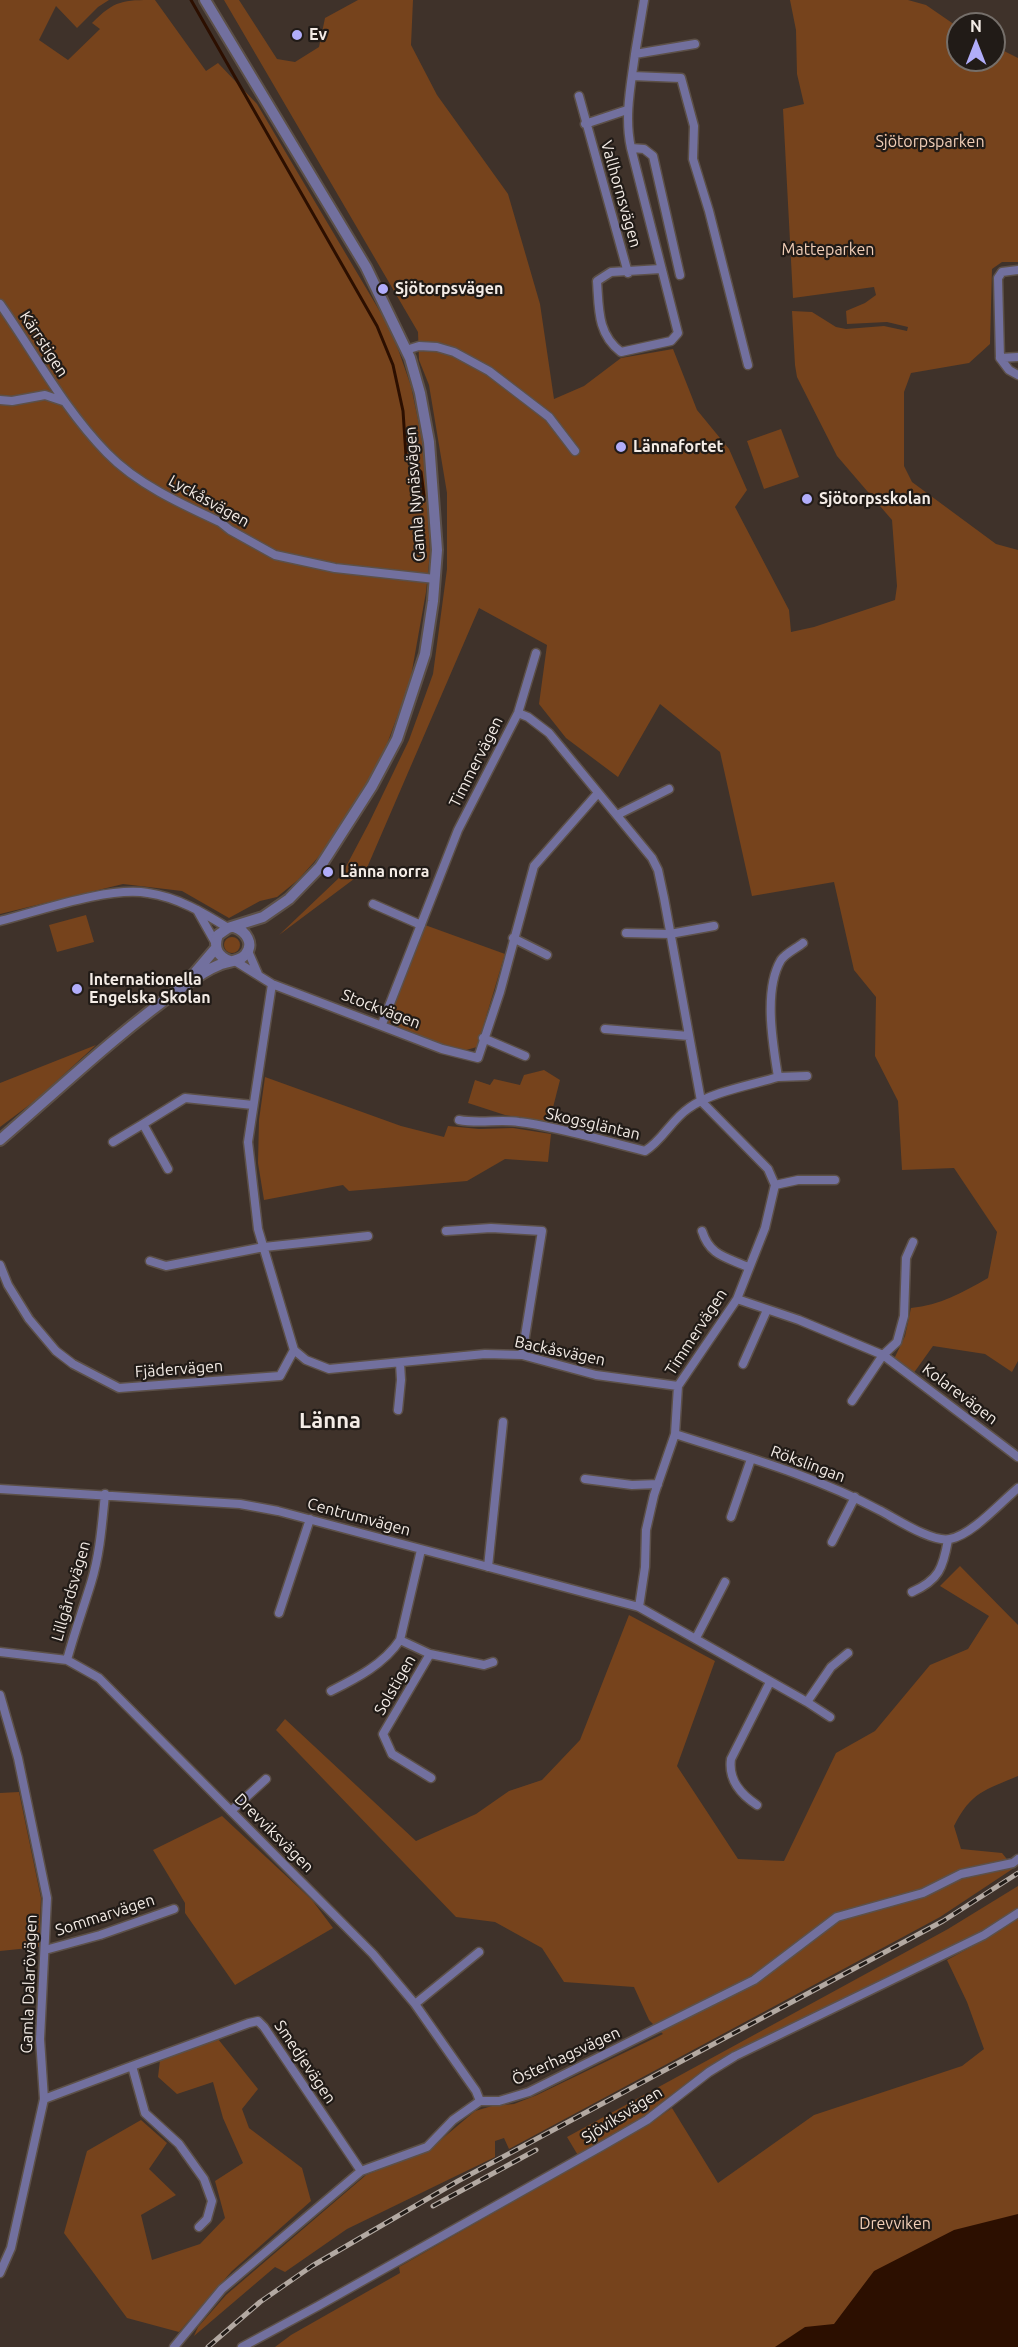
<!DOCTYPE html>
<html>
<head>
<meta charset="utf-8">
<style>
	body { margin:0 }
	#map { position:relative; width:1018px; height:2347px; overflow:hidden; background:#3f322a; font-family:Ubuntu,sans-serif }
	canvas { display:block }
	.north { position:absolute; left:946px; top:12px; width:60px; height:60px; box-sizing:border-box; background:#211b17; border:2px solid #756f6a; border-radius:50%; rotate:0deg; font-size:16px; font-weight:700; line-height:24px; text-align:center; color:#f4ece6 }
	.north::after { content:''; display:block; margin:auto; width:21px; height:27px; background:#b1adfa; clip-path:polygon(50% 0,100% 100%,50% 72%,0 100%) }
</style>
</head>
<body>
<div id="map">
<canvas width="1018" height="2347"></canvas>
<div class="north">N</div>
</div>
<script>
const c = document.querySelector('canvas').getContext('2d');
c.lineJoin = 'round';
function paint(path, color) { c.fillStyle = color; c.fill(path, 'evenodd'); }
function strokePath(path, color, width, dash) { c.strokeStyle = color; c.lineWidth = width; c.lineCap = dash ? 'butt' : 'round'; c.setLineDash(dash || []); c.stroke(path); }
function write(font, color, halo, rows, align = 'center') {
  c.font = font + ' Ubuntu,sans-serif'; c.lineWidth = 4.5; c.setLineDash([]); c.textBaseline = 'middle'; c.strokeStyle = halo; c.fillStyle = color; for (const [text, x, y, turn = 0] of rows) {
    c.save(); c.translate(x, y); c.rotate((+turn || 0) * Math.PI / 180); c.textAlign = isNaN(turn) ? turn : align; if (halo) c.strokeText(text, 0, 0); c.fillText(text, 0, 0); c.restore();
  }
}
paint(new Path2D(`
	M0 0H109L98 7 77 28 56 6 39 40 68 60 100 29 92 23C115 0 123 0 155 0L206 71 218 63 257 104 385 320 398 349 411 386 421 434 425 463 430 553 426 592 410 682 387 744 370 780 322 853 298 880 277 897 260 901 229 918 182 891 123 884 0 914Z
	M224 0H239L277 59 295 62 319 47 325 18 358 0H413L411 45 437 95 508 194 540 304 554 399 584 386 621 358 673 349 697 410 729 449 747 490 735 507 789 610 791 632 814 627 895 600 897 586 892 520 837 456 797 377 795 365 792 311 812 312 836 327 846 329 884 326 907 331 908 327 887 322 847 324 846 311 865 303 876 295 874 287 793 298 783 109 804 104 797 74 796 30 790 0H908L926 5 958 27V60H994V46L1018 58V262H1002L992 269 990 344 969 363 911 373 904 392V466L912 482 996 544 1018 550V1361L1012 1372 985 1354 933 1346 913 1374 894 1359 905 1336 911 1308C940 1305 962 1293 988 1278L997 1232 954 1168 902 1170 898 1101 875 1056 876 997 854 970 834 882 752 896 720 752 660 704 618 777 566 738 539 704 547 645 479 608 366 870 279 935 341 876 369 823 409 740 433 674 447 569V493L429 385 419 360 418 332Z
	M781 429 799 477 764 489 747 441Z
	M86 915 94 942 57 952 49 925Z
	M425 925 505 954 477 1047 459 1052 386 1023Z
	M224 945a8 8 0 1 1 16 0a8 8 0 1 1-16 0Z
	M96 1045 36 1100 0 1127V1083Z
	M544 1070 560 1080 549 1123 505 1115 468 1103 475 1080 490 1085 494 1079 520 1085 524 1075Z
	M265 1077 401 1126 444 1137 448 1126 479 1129 513 1128 551 1134 548 1162 505 1159 467 1181 349 1191 343 1185 264 1200 258 1163 259 1120Z
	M960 1566 1018 1625V1776C985 1790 971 1792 954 1826L961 1849 1002 1853 1014 1868 940 1917 509 2149 504 2138 495 2141V2157L347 2229 285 2272 275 2267 194 2336 198 2327 226 2295 366 2175 430 2149 475 2111 492 2106 514 2104 537 2095 663 2034 649 2020 634 1987 564 1982 542 1948 495 1922 456 1917 276 1730 285 1719 416 1841 476 1814 509 1791 542 1780 580 1740 629 1615 715 1661 677 1766 738 1859 784 1861 836 1753 875 1731 930 1665 968 1649 989 1616 940 1586Z
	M19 1792 41 1898 39 1947 0 1951V1793Z
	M222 1816 312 1900 333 1928 235 1985 185 1913V1903L153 1850Z
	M1018 1886V1910L983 1933 734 2054 649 2115 579 2157 567 2137 948 1929Z
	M1018 1918V2347H275L291 2335 400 2273 399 2267 650 2123 672 2108 718 2183 814 2115 962 2066 984 2049 967 2002 947 1960 987 1938Z
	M218 2039 258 2089 242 2109 249 2128 302 2168 311 2201 232 2271 179 2332 127 2318 64 2233 87 2151 141 2120 167 2143 149 2169 176 2195 141 2215 152 2260 200 2244 225 2218 215 2181 243 2163 223 2118 213 2082 177 2094 158 2077 160 2060Z`), '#76431c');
paint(new Path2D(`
	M1018 2214V2347H775L805 2327 834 2324 874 2271 954 2230Z`), '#2c0f00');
strokePath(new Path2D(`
	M191 0 377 326 393 365 403 411 406 456 421 472 424 496`), '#2c0f00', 3);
const minor = new Path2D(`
	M644 0 635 54 695 44
	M635 54C631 85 624 116 631 148L644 149 653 156 680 275
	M632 76 681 78 694 126 693 159 709 211 748 365
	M579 96 628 273
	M585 124 627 110
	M631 148 678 333 671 341 621 352C597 334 599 308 597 281L611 272 661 269
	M1018 270 1002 272 998 278 1000 358 1018 357
	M0 304C35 354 64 409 107 453 137 484 181 504 220 522L230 530 275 555 335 568 435 579
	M406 350 419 346 437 347 454 352 489 371 549 417 575 451
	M1000 358 1009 370 1018 375
	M0 400 12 401 45 395 63 401
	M518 713 528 717 549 733 652 858 658 870 664 898 701 1101 768 1169 775 1185 765 1228 737 1299 678 1386 675 1434 654 1495 646 1530 645 1567 639 1607
	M617 815 669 789
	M373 904 421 925
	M197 910 215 942
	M0 921C39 911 109 886 148 893 177 897 204 913 228 928
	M626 933 670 934 714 926
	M513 938 547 955
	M803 943C797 948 786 953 781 960 763 990 773 1045 778 1077L807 1076
	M248 951 258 974
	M235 961 272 984 442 1049 478 1058 500 992 534 866 598 793
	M272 984 248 1142 258 1229 294 1350 306 1360 329 1369 485 1354 522 1355 596 1375 678 1386
	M382 1024 458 830 518 713 536 653
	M605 1029 689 1036
	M483 1038 525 1056
	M459 1120C479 1124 499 1119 519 1122 560 1127 604 1141 645 1151 663 1140 671 1120 689 1108 711 1092 751 1085 778 1077
	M113 1142 143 1124
	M168 1169 143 1124 185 1098 253 1105
	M775 1185 798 1180H835
	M446 1231 491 1228 542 1231 522 1355
	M702 1231C710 1256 726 1257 748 1267
	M150 1261 166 1266 264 1247 368 1236
	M0 1265 8 1285 29 1319 56 1351 73 1364 119 1388 280 1376 294 1350
	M737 1299 799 1320 883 1355 1018 1457
	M743 1364 767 1310
	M852 1401 883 1355 897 1342 904 1316 906 1258 913 1242
	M398 1410 401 1380 400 1363
	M675 1434C743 1456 815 1476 879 1510 895 1518 932 1543 950 1539 972 1535 1001 1502 1018 1488
	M585 1479 632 1485 658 1484
	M0 1489 240 1504 278 1511 639 1607 807 1702 830 1717
	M731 1517 751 1459
	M832 1542 855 1497
	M488 1567 503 1422
	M912 1592C939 1580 943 1568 948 1540
	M279 1613 310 1519
	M696 1638 725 1582
	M400 1640 421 1550
	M0 1652 67 1660 99 1678 373 1954 415 2004 476 2091 480 2101
	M67 1660C74 1634 83 1609 91 1583 100 1554 102 1524 105 1494
	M331 1691C357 1678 384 1664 400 1640L430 1654
	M0 1695 18 1758 47 1898 40 2039 44 2099 11 2248 0 2273
	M807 1702 831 1667 848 1653
	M431 1778 392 1754 383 1734 430 1654 484 1665 493 1662
	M757 1805C740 1794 728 1780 731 1759L770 1682
	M231 1811 266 1779
	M45 1950 100 1935 174 1909
	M415 2004 479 1952
	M44 2099 132 2066
	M199 2227 207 2219 212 2201 204 2179 179 2144 145 2113 132 2066 249 2023 258 2021 264 2027 361 2171
	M174 2347 222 2289 361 2171 427 2147 453 2120 480 2101H499L529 2092 754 1980 837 1917 923 1893 961 1874 1013 1863 1018 1859
	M242 2347 318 2306 602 2146 647 2120 709 2072 735 2056 984 1935 1018 1913`);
const tertiary = new Path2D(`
	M205 0 366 267 410 358 420 393 429 442 437 550 433 601 425 654 397 739 372 786 320 867 289 899 263 917 228 928 218 935C213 948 218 957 230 961
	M193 975 216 948
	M0 1140C60 1088 119 1032 184 986 195 978 206 970 219 965 227 961 239 962 245 955 255 944 246 931 234 927`);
strokePath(minor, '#5c5048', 11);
strokePath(tertiary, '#5c5048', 14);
strokePath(minor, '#72709e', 8);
strokePath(tertiary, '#72709e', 10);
const rail = new Path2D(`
	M433 2206 536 2150
	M208 2347 260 2302 312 2266 458 2181 943 1921 1018 1873`);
strokePath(rail, '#b3a9a2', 5);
strokePath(rail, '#211b17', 3, [9]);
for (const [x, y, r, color] of [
	[297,35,6,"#b1adfa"],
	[383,289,6,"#b1adfa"],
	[621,447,6,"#b1adfa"],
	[807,499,6,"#b1adfa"],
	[328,872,6,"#b1adfa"],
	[77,989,6,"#b1adfa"]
]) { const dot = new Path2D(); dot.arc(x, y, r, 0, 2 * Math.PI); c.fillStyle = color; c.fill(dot); strokePath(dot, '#211b17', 2); }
write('bold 16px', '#f4ece6', '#211b17', [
	["Ev",309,35],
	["Sjötorpsvägen",395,289],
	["Lännafortet",633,447],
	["Sjötorpsskolan",819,499],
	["Länna norra",340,872],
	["Internationella",89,980],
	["Engelska Skolan",89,998]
], 'left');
write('16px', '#f2cfb8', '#211b17', [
	["Sjötorpsparken",930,142],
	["Matteparken",828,250],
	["Drevviken",895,2224]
]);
write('16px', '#f4ece6', '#211b17', [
	["Vallhornsvägen",621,194,74],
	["Kärrstigen",44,344,57],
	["Gamla Nynäsvägen",415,494,-94],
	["Lyckåsvägen",209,501,29],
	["Timmervägen",476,762,-63],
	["Stockvägen",381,1009,21],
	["Skogsgläntan",593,1124,13],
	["Timmervägen",696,1332,-57],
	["Backåsvägen",560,1351,12],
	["Fjädervägen",179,1369,-4],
	["Kolarevägen",960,1394,37],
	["Rökslingan",808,1464,20],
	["Centrumvägen",359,1517,15],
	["Lillgårdsvägen",71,1591,-74],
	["Solstigen",395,1685,-60],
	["Drevviksvägen",274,1833,45],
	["Sommarvägen",105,1915,-18],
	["Gamla Dalarövägen",29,1984,-88],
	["Österhagsvägen",566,2056,-25],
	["Smedjevägen",305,2062,56],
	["Sjöviksvägen",622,2115,-32]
]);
write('bold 22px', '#f4ece6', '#211b17', [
	["Länna",330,1421]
]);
</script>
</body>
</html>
